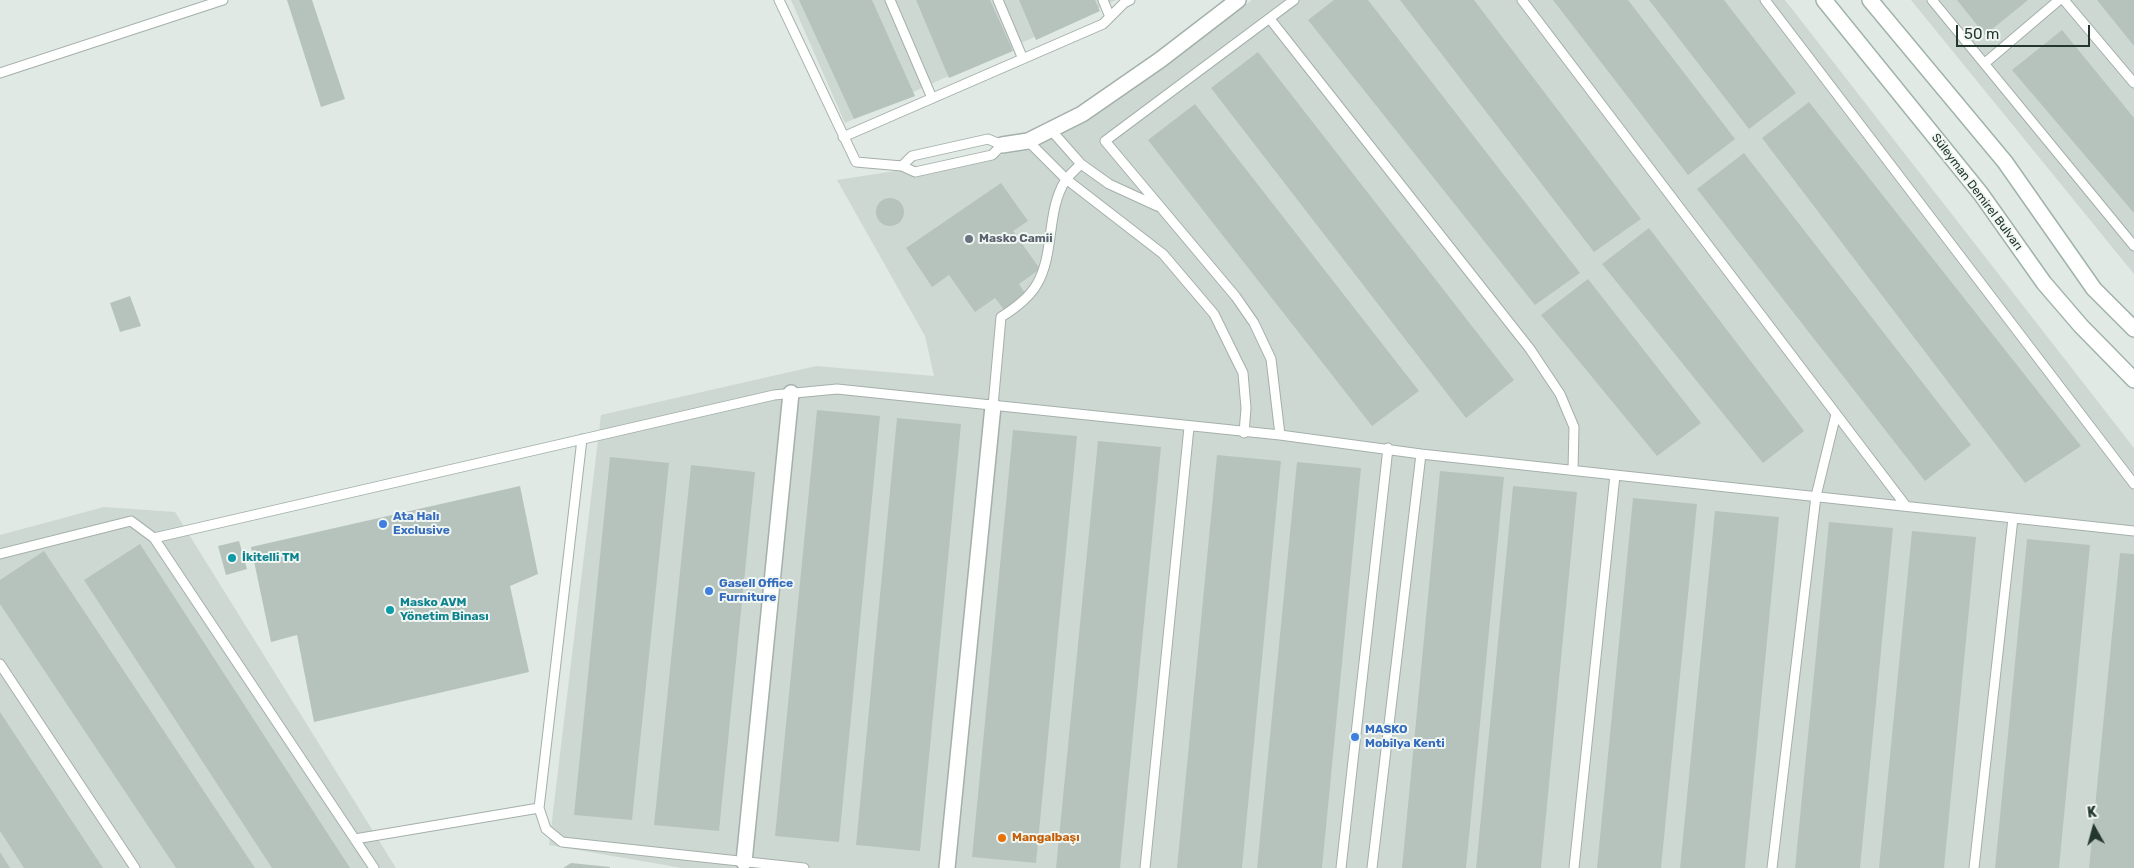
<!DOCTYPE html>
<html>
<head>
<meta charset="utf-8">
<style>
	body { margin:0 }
	#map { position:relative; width:2134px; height:868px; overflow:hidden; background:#e0e9e4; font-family:Rubik,sans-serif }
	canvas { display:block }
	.north { position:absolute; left:2069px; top:803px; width:50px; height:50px; -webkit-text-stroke:4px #f0f6f2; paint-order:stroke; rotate:353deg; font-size:14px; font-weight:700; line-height:20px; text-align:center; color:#233730 }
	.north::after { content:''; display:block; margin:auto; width:18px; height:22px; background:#233730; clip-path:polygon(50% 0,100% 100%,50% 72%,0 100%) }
	.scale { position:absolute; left:1956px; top:25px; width:134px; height:22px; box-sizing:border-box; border:2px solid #233730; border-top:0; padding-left:6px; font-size:15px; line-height:18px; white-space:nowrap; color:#233730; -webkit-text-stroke:4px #f0f6f2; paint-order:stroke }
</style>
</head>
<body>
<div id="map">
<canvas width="2134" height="868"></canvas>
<div class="north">K</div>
<div class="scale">50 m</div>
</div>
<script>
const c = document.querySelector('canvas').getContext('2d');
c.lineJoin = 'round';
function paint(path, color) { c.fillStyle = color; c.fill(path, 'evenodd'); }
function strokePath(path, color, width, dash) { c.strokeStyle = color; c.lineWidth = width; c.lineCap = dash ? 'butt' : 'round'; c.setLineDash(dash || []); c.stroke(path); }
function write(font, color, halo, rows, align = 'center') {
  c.font = font + ' Rubik,sans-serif'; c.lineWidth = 4; c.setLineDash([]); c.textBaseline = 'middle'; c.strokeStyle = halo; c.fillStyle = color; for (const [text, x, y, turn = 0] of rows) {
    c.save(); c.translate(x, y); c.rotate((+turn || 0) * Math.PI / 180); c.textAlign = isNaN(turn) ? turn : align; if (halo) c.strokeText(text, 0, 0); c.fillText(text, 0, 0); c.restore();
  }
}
paint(new Path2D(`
	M791 0H1116L845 123Z
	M1252 0H1785L2134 448V868H682L549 845 601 415 816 366 934 376 925 336 837 180 1031 150Z
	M1911 0H2134V274Z
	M104 507 175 512 396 868H0V535Z`), '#ced8d3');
paint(new Path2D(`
	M287 0H312L345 99 321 107Z
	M799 0H872L915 96 854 119Z
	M916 0H990L1013 51 949 78Z
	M1019 0H1095L1100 11 1036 40Z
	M1334 0H1368L1580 273 1535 305 1308 20Z
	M1400 0H1474L1641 219 1594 252Z
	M1553 0H1628L1735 139 1688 175Z
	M1649 0H1724L1796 93 1749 129Z
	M1957 0H2028L1985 35Z
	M2097 0H2134V46Z
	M2062 30 2134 118V213L2012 70Z
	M1258 52 1514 380 1466 418 1211 88Z
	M1809 102 2081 446 2025 483 1762 138Z
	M1195 104 1419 391 1372 426 1148 140Z
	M1744 153 1971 445 1925 481 1697 189Z
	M1001 183 1028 221 1013 231 1040 269 1019 284 1027 296 1005 311 995 298 975 312 949 275 932 287 906 248Z
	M876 212a14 14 0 1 1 28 0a14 14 0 1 1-28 0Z
	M1649 228 1804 431 1763 463 1602 264Z
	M1588 279 1701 423 1657 456 1541 315Z
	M130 296 141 326 120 332 110 303Z
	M817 410 880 416 839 842 775 836Z
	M897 418 961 424 920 851 856 845Z
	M1013 430 1077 436 1036 863 972 857Z
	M1098 441 1161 447 1120 868H1056Z
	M1217 455 1281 461 1242 868H1177Z
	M610 457 669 463 632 820 574 815Z
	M1297 462 1361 468 1322 868H1257Z
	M691 465 755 472 719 831 654 825Z
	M1440 471 1504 477 1466 868H1402Z
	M520 486 538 574 510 586 529 672 314 722 297 635 271 642 251 547Z
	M1513 486 1577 492 1541 868H1476Z
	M1633 498 1697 504 1661 868H1597Z
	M1715 511 1779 517 1745 868H1680Z
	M1829 522 1893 528 1860 868H1795Z
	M1912 531 1976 537 1944 868H1879Z
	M2027 539 2090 545 2059 868H1995Z
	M239 541 247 569 226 575 218 546Z
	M140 544 350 868H272L84 580Z
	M44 551 255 868H176L0 604V580Z
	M2120 553 2134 554V868H2089Z
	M0 712 103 868H24L0 831Z
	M0 852 10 868H0Z
	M571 863 610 867V868H563Z`), '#b6c3bd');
const lane = new Path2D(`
	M779 0 856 162 902 166 915 172 992 155 1002 145 988 139 912 156 902 166
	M890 0 932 98
	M998 0 1023 59
	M1103 0 1110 17
	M1522 0 1906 506
	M1765 0 2134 484
	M1932 0 2134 246
	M2064 0 2134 83
	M1270 19 1530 349 1560 394 1574 427 1573 470
	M1985 63 2059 0
	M0 73 223 0
	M1051 130 1081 164 1109 184 1157 206
	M843 137 1103 24 1124 3 1130 0
	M1028 141 1066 179 1163 254 1214 314 1243 373 1246 408 1244 433
	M993 406 1001 317C1014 309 1029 298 1037 284 1055 253 1046 212 1065 181 1069 175 1076 169 1081 164
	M1280 435 1271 359 1254 323 1236 297 1105 141 1294 0
	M582 439 539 808 546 829 562 842 804 868
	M154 538 774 395 837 389 1280 435 1421 454 2134 531
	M0 554 131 521 154 538 374 868
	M0 664 135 868
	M355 839 539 808
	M1145 868 1189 427
	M1341 868 1388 448
	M1372 868 1421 454
	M1574 868 1615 475
	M1772 868 1816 496 1836 414
	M1974 868 2013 518`);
const street = new Path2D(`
	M1002 145 1028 141 1082 114 1160 60 1238 0
	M744 862 791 393
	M947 868 993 406`);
const secondary = new Path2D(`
	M1824 0 1981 194 2044 283 2081 326 2134 380
	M1870 0 2005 162 2094 289 2134 329`);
strokePath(lane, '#a4b0aa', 11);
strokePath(street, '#a4b0aa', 18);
strokePath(secondary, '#a0b3ab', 18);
strokePath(lane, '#fff', 9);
strokePath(street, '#fff', 15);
strokePath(secondary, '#fff', 15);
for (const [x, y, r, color] of [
	[969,239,5,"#6b7280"],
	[383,524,5,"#3f7fe0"],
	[232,558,5,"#0f9aa8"],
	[709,591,5,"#3f7fe0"],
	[390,610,5,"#0f9aa8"],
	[1355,737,5,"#3f7fe0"],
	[1002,838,5,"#e8710a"]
]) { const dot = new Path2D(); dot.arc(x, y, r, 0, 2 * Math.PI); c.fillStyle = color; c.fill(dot); strokePath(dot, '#f0f6f2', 2); }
write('12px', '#233730', '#f0f6f2', [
	["Süleyman Demirel Bulvarı",1977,192,53]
]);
write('bold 12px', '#5b616d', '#f0f6f2', [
	["Masko Camii",979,239]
], 'left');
write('bold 12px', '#366cbe', '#f0f6f2', [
	["Ata Halı",393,517],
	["Exclusive",393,531],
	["Gasell Office",719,584],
	["Furniture",719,598],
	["MASKO",1365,730],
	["Mobilya Kenti",1365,744]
], 'left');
write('bold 12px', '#0d838f', '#f0f6f2', [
	["İkitelli TM",242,558],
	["Masko AVM",400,603],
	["Yönetim Binası",400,617]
], 'left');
write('bold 12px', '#c56008', '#f0f6f2', [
	["Mangalbaşı",1012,838]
], 'left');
</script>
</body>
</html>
